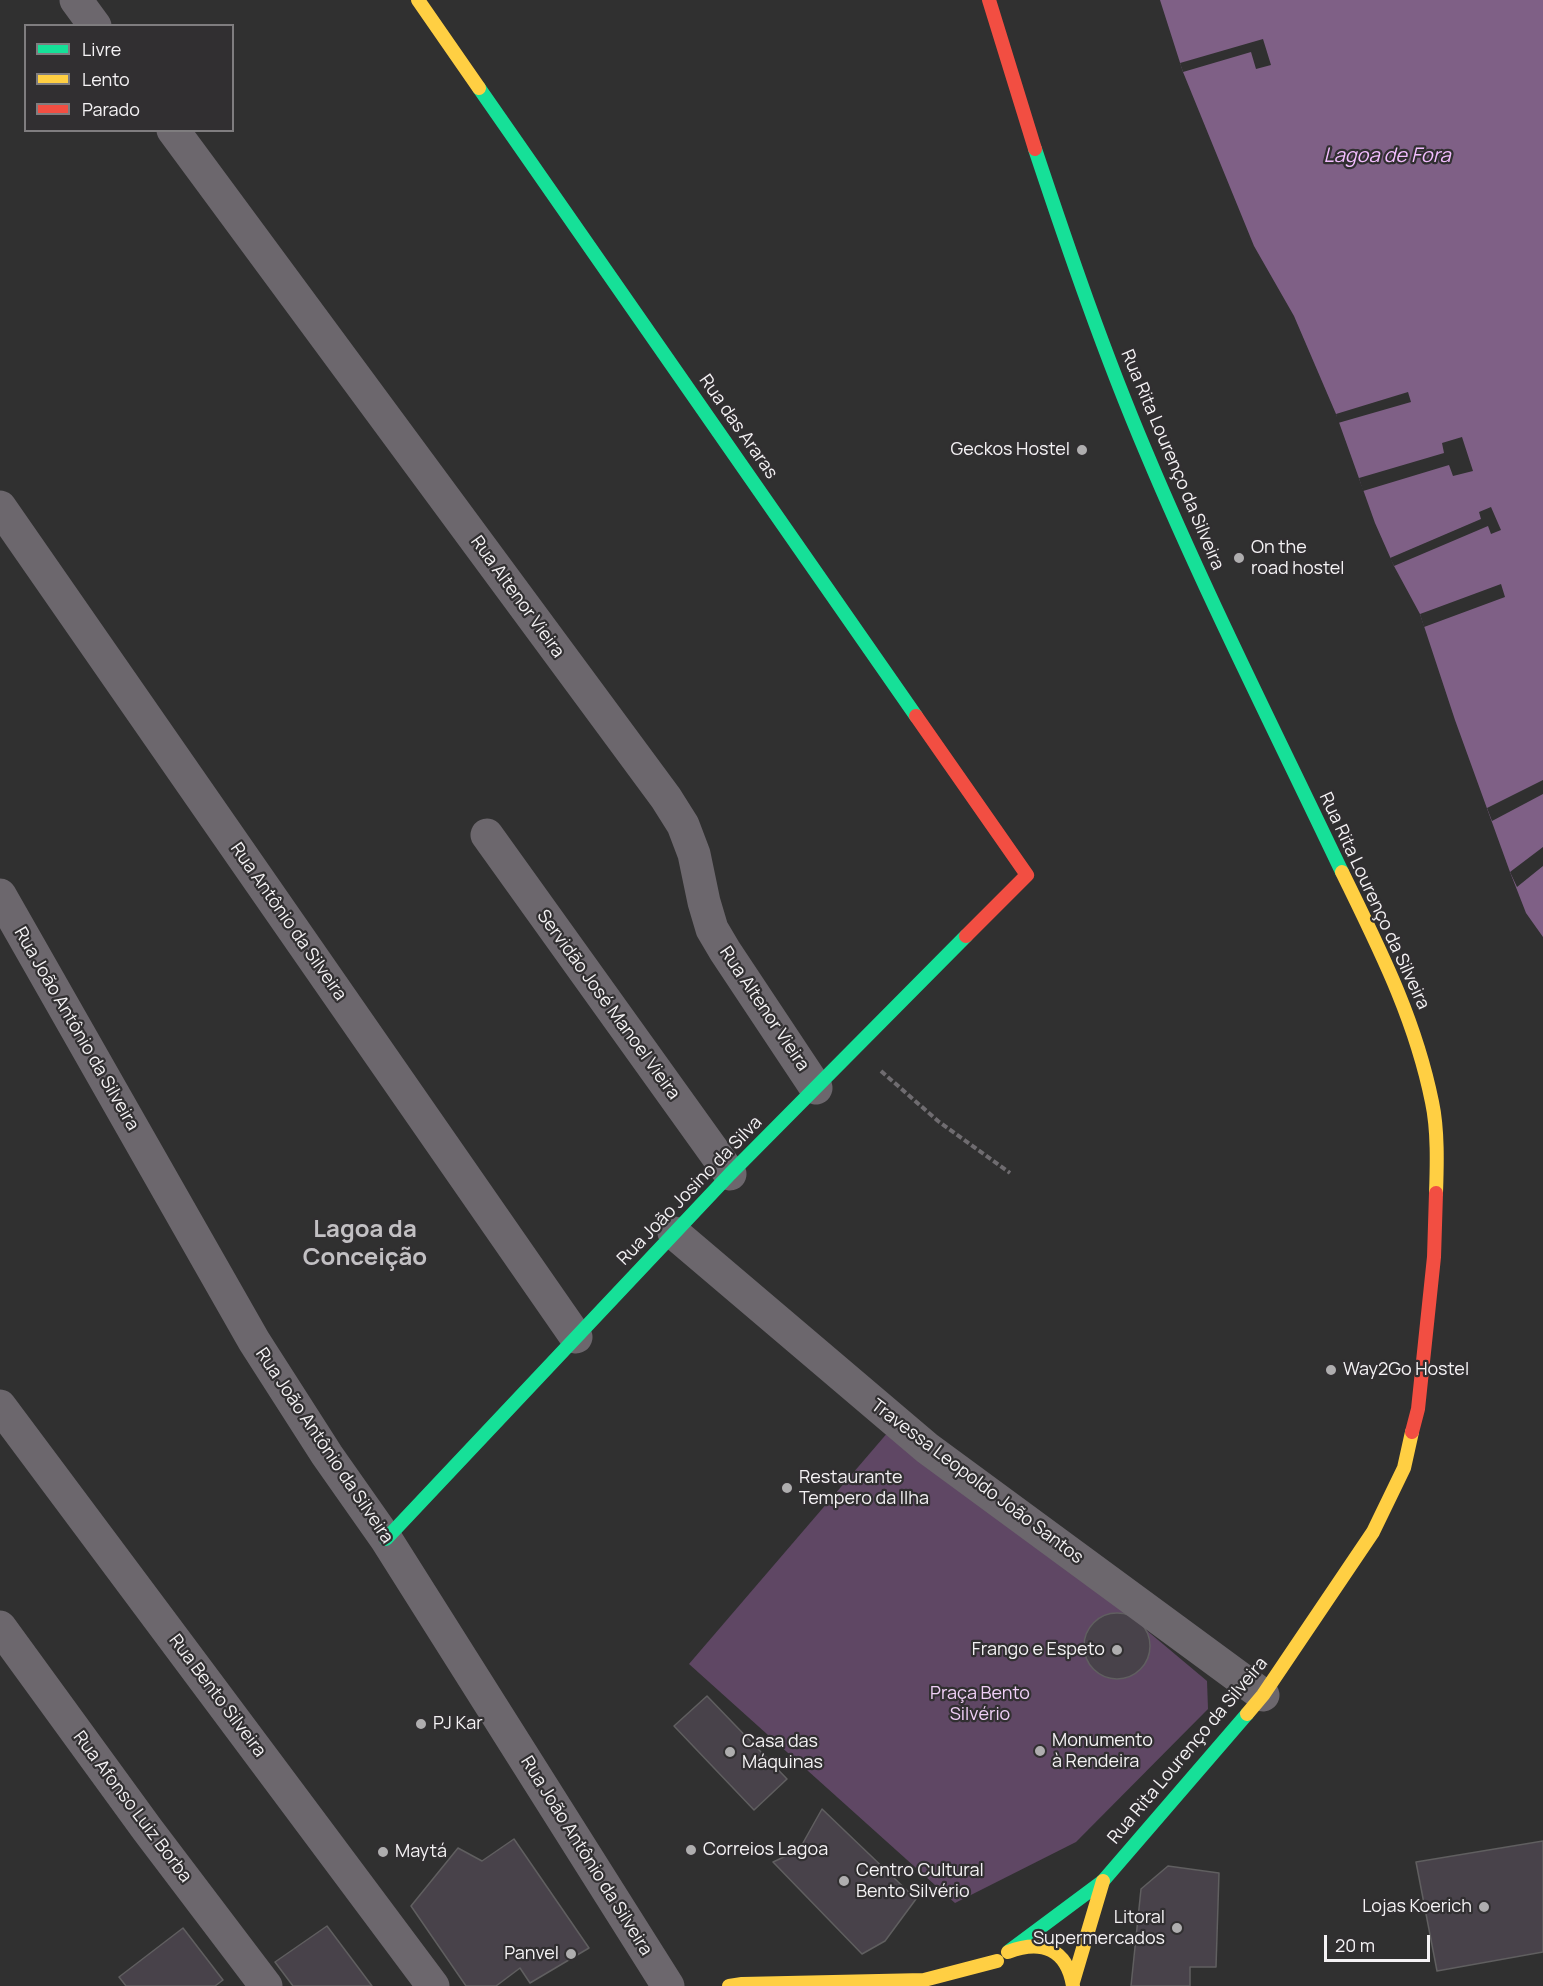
<!DOCTYPE html>
<html>
<head>
<meta charset="utf-8">
<style>
	body { margin:0 }
	#map { position:relative; width:1543px; height:1986px; overflow:hidden; background:#303030; font-family:Manrope,sans-serif }
	canvas { display:block }
	.legend { position:absolute; left:24px; top:24px; width:210px; height:108px; box-sizing:border-box; background:#312f31; border:2px solid #7f7d7f; margin:0; padding:8px 10px; list-style:none; font-size:18px; color:#f4f2f4 }
	.legend li { display:flex; align-items:center; gap:12px; height:30px }
	.legend b { width:30px; border:2px solid #7f7d7f }
	.scale { position:absolute; left:1324px; top:1935px; width:106px; height:27px; box-sizing:border-box; border:3px solid #f4f2f4; border-top:0; padding-left:8px; font-size:18px; line-height:21px; white-space:nowrap; color:#f4f2f4; -webkit-text-stroke:4px #312f31; paint-order:stroke }
</style>
</head>
<body>
<div id="map">
<canvas width="1543" height="1986"></canvas>
<ul class="legend">
<li><b style="height:8px;background:#16e098"></b>Livre</li>
<li><b style="height:8px;background:#ffcf43"></b>Lento</li>
<li><b style="height:8px;background:#f24e42"></b>Parado</li>
</ul>
<div class="scale">20 m</div>
</div>
<script>
const c = document.querySelector('canvas').getContext('2d');
c.lineJoin = 'round';
function paint(path, color) { c.fillStyle = color; c.fill(path, 'evenodd'); }
function strokePath(path, color, width, dash) { c.strokeStyle = color; c.lineWidth = width; c.lineCap = dash ? 'butt' : 'round'; c.setLineDash(dash || []); c.stroke(path); }
function write(font, color, halo, rows, align = 'center') {
  c.font = font + ' Manrope,sans-serif'; c.lineWidth = 4.5; c.setLineDash([]); c.textBaseline = 'middle'; c.strokeStyle = halo; c.fillStyle = color; for (const [text, x, y, turn = 0] of rows) {
    c.save(); c.translate(x, y); c.rotate((+turn || 0) * Math.PI / 180); c.textAlign = isNaN(turn) ? turn : align; if (halo) c.strokeText(text, 0, 0); c.fillText(text, 0, 0); c.restore();
  }
}
paint(new Path2D(`
	M889 1431 1083 1577 1207 1681 1208 1709 1076 1842 955 1903 689 1664Z`), '#5f4764');
paint(new Path2D(`
	M1160 0H1543V937L1526 913 1510 872 1455 720 1420 614 1394 566 1375 523 1336 414 1294 316 1254 246 1183 72Z`), '#7f6086');
paint(new Path2D(`
	M1263 39 1271 65 1256 69 1251 52 1183 72 1180 63Z
	M1408 392 1411 402 1338 423 1336 414Z
	M1462 437 1473 471 1453 476 1449 465 1363 491 1359 478 1444 453 1442 443Z
	M1491 507 1501 530 1491 534 1488 526 1394 566 1390 558 1481 519 1479 512Z
	M1501 584 1505 597 1424 627 1420 614Z
	M1543 780V794L1492 821 1487 808Z
	M1543 847V866L1517 887 1510 872Z`), '#303030');
const building = new Path2D(`
	M1084 1646a33 33 0 1 1 66 0a33 33 0 1 1-66 0Z
	M707 1696 787 1779 754 1810 674 1726Z
	M822 1809 916 1899 885 1941 862 1954 773 1862 799 1850Z
	M514 1839 589 1948 530 1983 520 1968 496 1986H466L411 1906 458 1848 482 1861Z
	M1543 1841V1952L1437 1971 1416 1862Z
	M1168 1866 1219 1873 1216 1967H1190V1986H1131L1141 1889Z
	M327 1926 372 1986H293L275 1962Z
	M183 1928 223 1980 215 1986H126L119 1977Z`);
paint(building, '#48424a');
strokePath(building, '#605f60', 1.5);
strokePath(new Path2D(`
	M881 1071 938 1121 1010 1173`), '#6f6c70', 4, [6, 3]);
strokePath(new Path2D(`
	M76 0 95 26
	M173 130 666 798 683 825 694 854 704 902 712 929 725 951 816 1088
	M0 507 576 1337
	M487 835 730 1174
	M0 895 254 1341 327 1455 386 1539 668 1986
	M674 1233 927 1448 1263 1695
	M0 1406 433 1986
	M0 1627 147 1829 266 1986`), '#6c676d', 33);
strokePath(new Path2D(`
	M479 88 916 716
	M1035 149C1069 251 1104 353 1146 452 1206 595 1276 733 1342 872
	M386 1539 730 1174 966 936
	M1009 1951 1103 1881 1247 1714`), '#16e098', 14);
strokePath(new Path2D(`
	M418 0 479 88
	M1342 872C1379 948 1415 1018 1432 1102 1438 1130 1437 1165 1436 1193
	M1247 1714 1263 1695 1373 1532 1404 1468 1412 1432
	M1008 1952C1042 1939 1067 1949 1073 1986
	M1073 1982 1103 1881
	M729 1986 742 1984 924 1980 997 1961`), '#ffcf43', 14);
strokePath(new Path2D(`
	M989 0 1035 149
	M916 716 1027 875 966 936
	M1412 1432 1418 1409 1434 1257 1436 1193`), '#f24e42', 14);
for (const [x, y, r, color] of [
	[1082,450,6,"#afaeaf"],
	[1239,558,6,"#afaeaf"],
	[1331,1370,6,"#afaeaf"],
	[787,1488,6,"#afaeaf"],
	[1117,1650,6,"#afaeaf"],
	[421,1724,6,"#afaeaf"],
	[1040,1751,6,"#afaeaf"],
	[730,1752,6,"#afaeaf"],
	[691,1850,6,"#afaeaf"],
	[383,1852,6,"#afaeaf"],
	[844,1881,6,"#afaeaf"],
	[1484,1907,6,"#afaeaf"],
	[1177,1928,6,"#afaeaf"],
	[571,1954,6,"#afaeaf"]
]) { const dot = new Path2D(); dot.arc(x, y, r, 0, 2 * Math.PI); c.fillStyle = color; c.fill(dot); strokePath(dot, '#312f31', 2); }
write('18px', '#f4f2f4', '#312f31', [
	["Rua das Araras",738,427,55],
	["Rua Rita Lourenço da Silveira",1172,460,67],
	["Rua Altenor Vieira",517,597,54],
	["Rua Rita Lourenço da Silveira",1374,901,65],
	["Rua Antônio da Silveira",288,922,55],
	["Servidão José Manoel Vieira",608,1005,54],
	["Rua Altenor Vieira",764,1009,56],
	["Rua João Antônio da Silveira",76,1029,60],
	["Rua João Josino da Silva",690,1191,-46],
	["Rua João Antônio da Silveira",324,1446,56],
	["Travessa Leopoldo João Santos",977,1482,37],
	["Rua Bento Silveira",217,1696,53],
	["Rua Rita Lourenço da Silveira",1188,1751,-50],
	["Rua Afonso Luiz Borba",132,1807,53],
	["Rua João Antônio da Silveira",586,1856,58]
]);
write('18px', '#f4f2f4', '#312f31', [
	["Geckos Hostel",1070,450,"right"],
	["On the",1251,548],
	["road hostel",1251,569],
	["Way2Go Hostel",1343,1370],
	["Restaurante",799,1478],
	["Tempero da Ilha",799,1499],
	["Frango e Espeto",1105,1650,"right"],
	["PJ Kar",433,1724],
	["Monumento",1052,1741],
	["à Rendeira",1052,1762],
	["Casa das",742,1742],
	["Máquinas",742,1763],
	["Correios Lagoa",703,1850],
	["Maytá",395,1852],
	["Centro Cultural",856,1871],
	["Bento Silvério",856,1892],
	["Lojas Koerich",1472,1907,"right"],
	["Litoral",1165,1918,"right"],
	["Supermercados",1165,1939,"right"],
	["Panvel",559,1954,"right"]
], 'left');
write('18px', '#f0d0f7', '#312f31', [
	["Praça Bento",980,1694],
	["Silvério",980,1715]
]);
write('italic 20px', '#f3beff', '#312f31', [
	["Lagoa de Fora",1387,156]
]);
write('bold 24px', '#c2c0c3', '#312f31', [
	["Lagoa da",365,1230],
	["Conceição",365,1258]
]);
</script>
</body>
</html>
